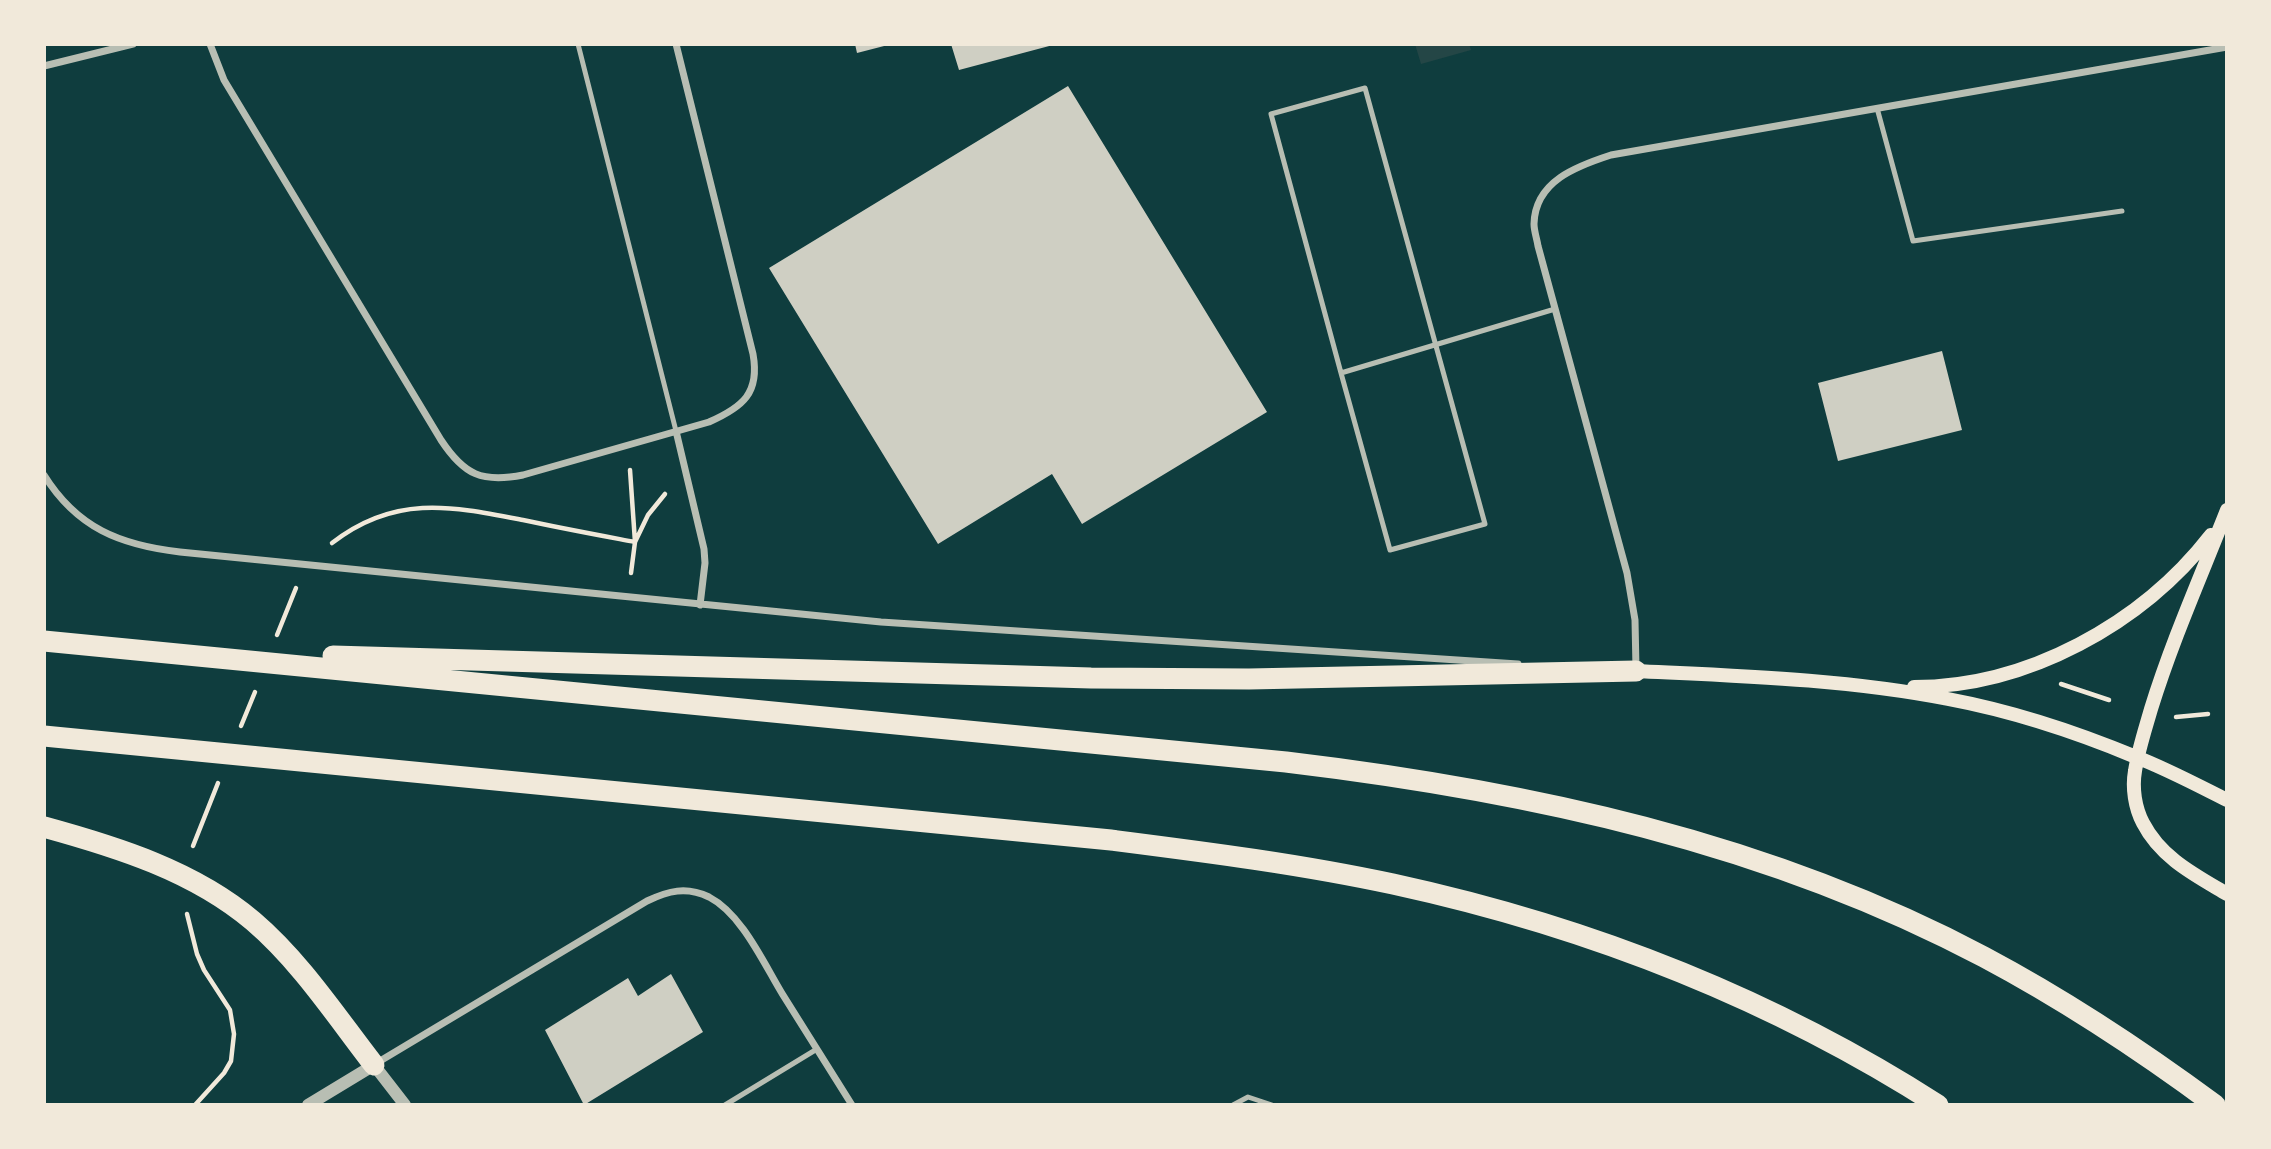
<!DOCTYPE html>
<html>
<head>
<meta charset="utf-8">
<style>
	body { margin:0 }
	#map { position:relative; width:2271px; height:1149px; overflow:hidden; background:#0f3d3e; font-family:"Titillium Web",sans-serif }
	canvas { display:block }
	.frame { position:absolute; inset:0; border:46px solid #f1e9da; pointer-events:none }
</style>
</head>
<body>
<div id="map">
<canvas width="2271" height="1149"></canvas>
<div class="frame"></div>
</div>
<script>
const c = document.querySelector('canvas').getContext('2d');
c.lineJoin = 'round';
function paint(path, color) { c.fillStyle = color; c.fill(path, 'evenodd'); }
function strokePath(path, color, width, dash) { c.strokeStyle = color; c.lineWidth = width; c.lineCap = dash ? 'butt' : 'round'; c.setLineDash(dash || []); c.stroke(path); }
paint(new Path2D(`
	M1415 44H1469L1471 50 1421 64Z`), '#244646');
paint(new Path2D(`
	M855 44H888V45L857 53Z
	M951 44H1053V45L959 70Z
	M1068 86 1267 412 1082 524 1052 474 938 544 769 268Z
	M1942 351 1962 430 1838 461 1818 383Z
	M671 974 703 1032 584 1105 545 1030 628 978 638 996Z`), '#cfcfc3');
strokePath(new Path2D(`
	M630 470 635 542 631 573
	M332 543C395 494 451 506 523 520 560 528 598 535 635 542L648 515 665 494
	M277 635 296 588
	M2061 684 2109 700
	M2176 717 2208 714
	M241 726 255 692
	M193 846 218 783
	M187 914 197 954 204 970 230 1010 234 1034 231 1061 224 1073 195 1105`), '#f1e9da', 4.5);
strokePath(new Path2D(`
	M578 44 676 431
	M1877 108 1913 241 2122 211
	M1341 373 1390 550 1485 524 1365 88 1271 114 1341 373 1555 309
	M725 1105 817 1049
	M1233 1105 1248 1097 1272 1105`), '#b8beb3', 5);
strokePath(new Path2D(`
	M210 44 224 80 441 440C464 475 482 483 523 475L709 422C743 407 760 393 753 354L676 44
	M44 66 133 44
	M676 431 704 549 705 563 700 605
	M44 475C77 528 120 545 180 552L881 622 1518 664
	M1636 669 1635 620 1627 573 1538 246C1537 239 1534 231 1534 224 1535 181 1577 166 1611 155L2227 47
	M375 1064 647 901C668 891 686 886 709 897 742 914 764 964 783 995 806 1032 829 1068 852 1105`), '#b8beb3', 7);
strokePath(new Path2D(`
	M308 1105 374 1065 405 1105`), '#b8beb3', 12);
strokePath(new Path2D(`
	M2227 510C2201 576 2172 641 2151 709 2145 730 2138 751 2135 771 2132 788 2135 808 2143 823 2161 858 2195 875 2227 894
	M1636 671C1741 676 1845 679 1948 699 2012 711 2076 732 2136 757 2167 769 2197 785 2227 800
	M1914 687C2027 687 2142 624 2211 535`), '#f1e9da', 14);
strokePath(new Path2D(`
	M44 641 1286 762C1528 791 1767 842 1984 957 2065 1000 2142 1051 2215 1105
	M333 656 1091 678 1249 679 1636 671
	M44 736 1111 840C1205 852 1300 864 1393 884 1586 926 1771 998 1938 1105
	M44 827C117 847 194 871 253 921 300 961 336 1016 374 1065`), '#f1e9da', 21);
</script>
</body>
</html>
